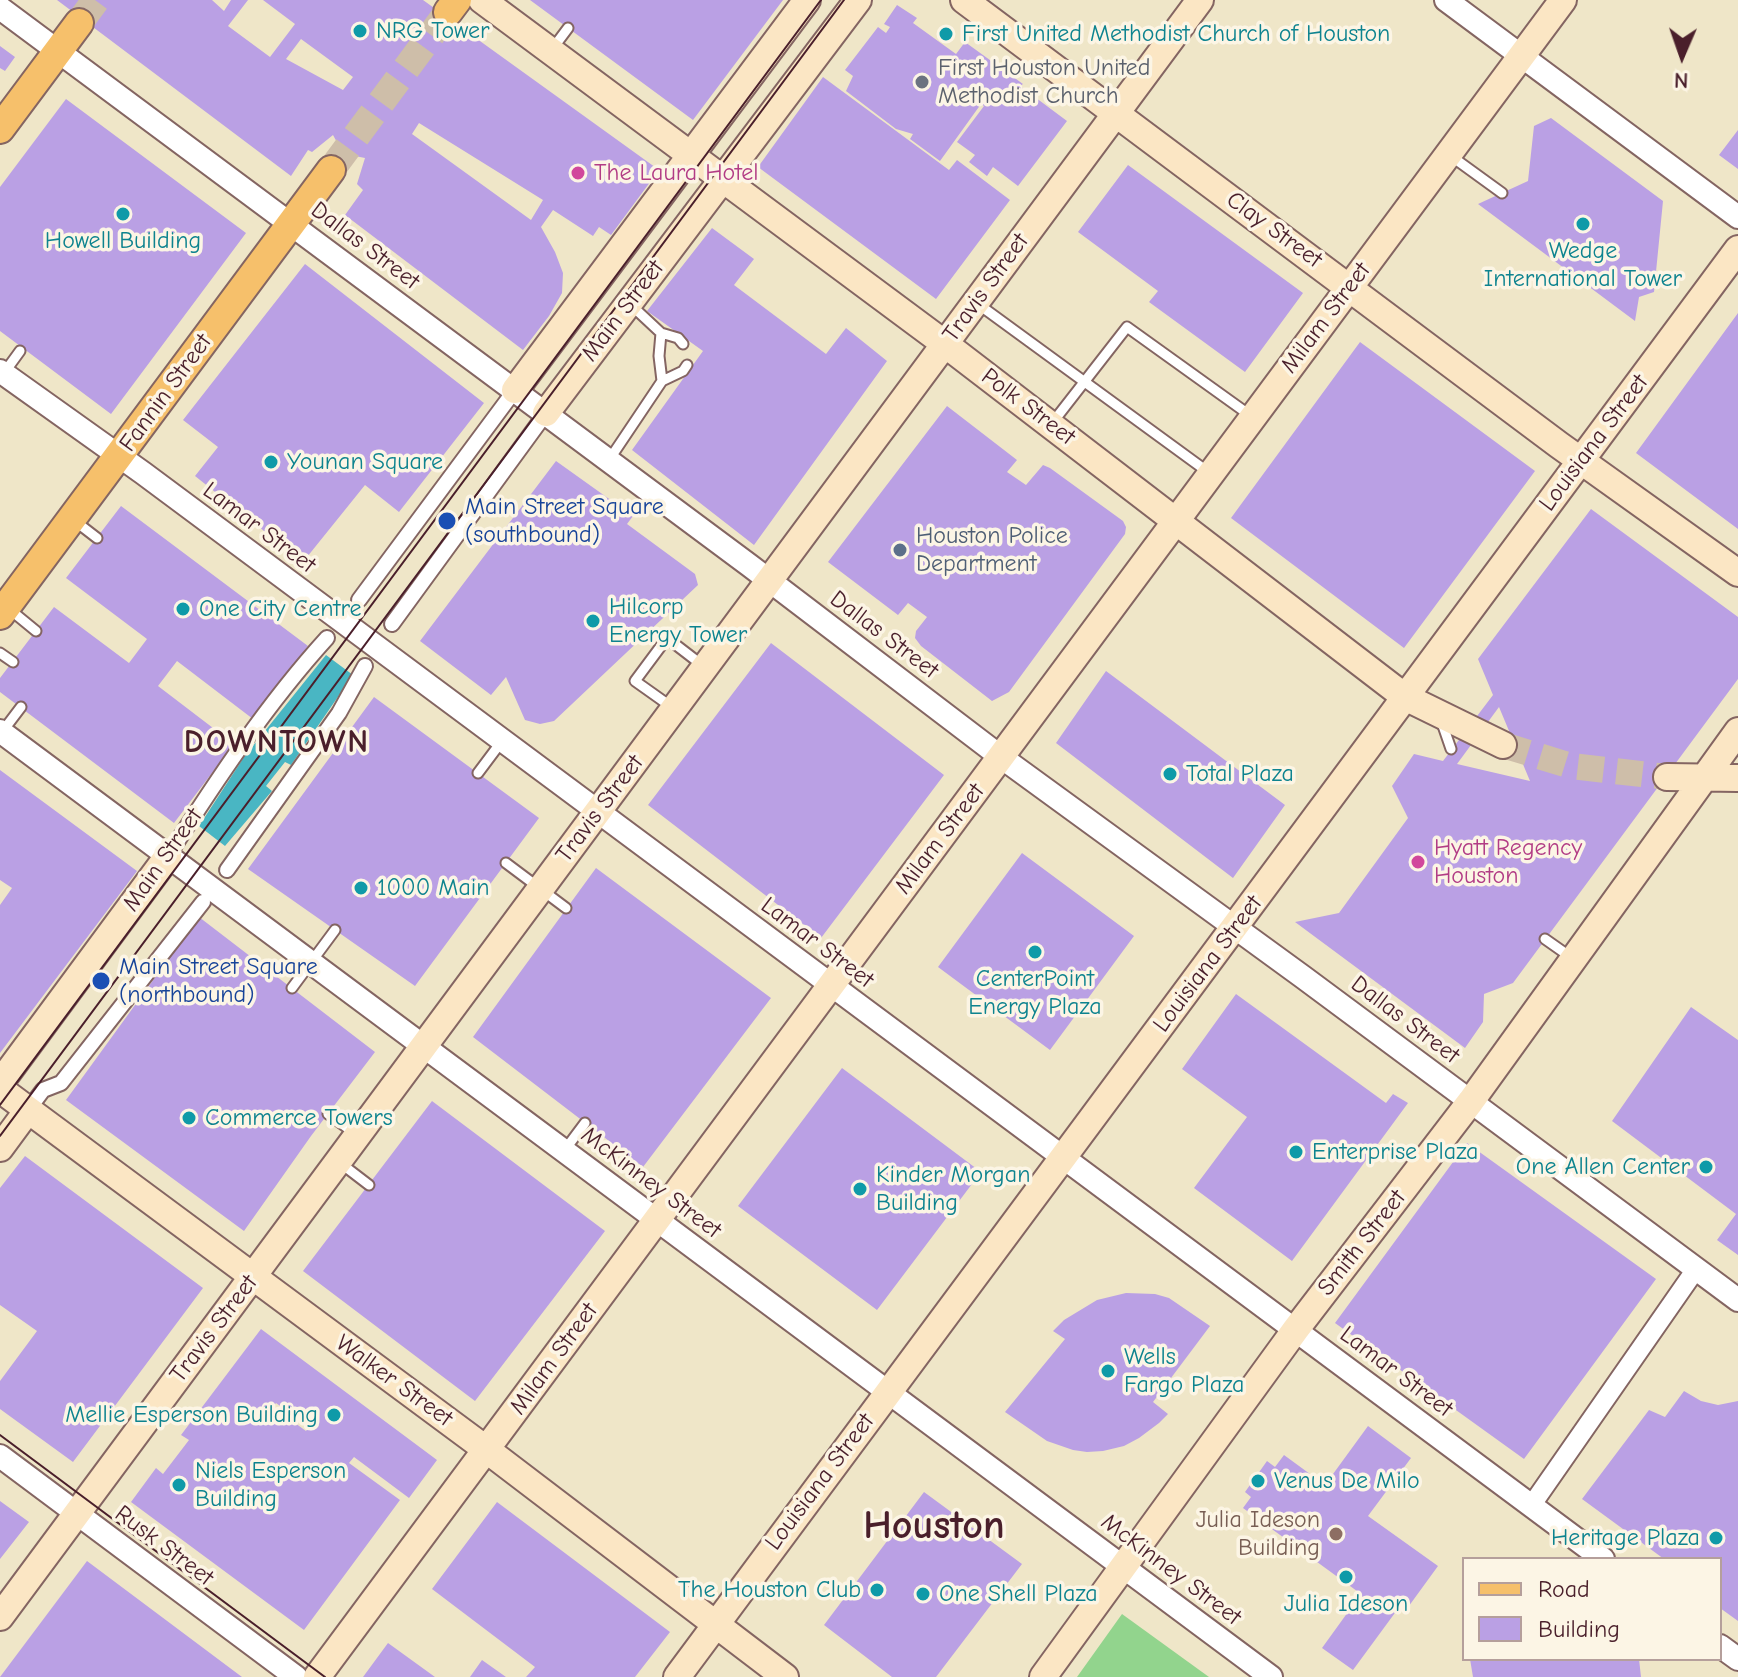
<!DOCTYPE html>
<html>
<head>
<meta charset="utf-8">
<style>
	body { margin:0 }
	#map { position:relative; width:1738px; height:1677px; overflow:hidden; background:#efe6c8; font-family:"Comic Neue",sans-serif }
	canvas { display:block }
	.legend { position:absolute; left:1462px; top:1557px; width:260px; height:104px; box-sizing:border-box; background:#fcf5e5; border:2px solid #b59f9b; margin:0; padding:10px 14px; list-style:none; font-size:24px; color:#4a1f2b }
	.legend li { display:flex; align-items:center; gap:16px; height:40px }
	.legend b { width:40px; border:2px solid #b59f9b }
	.north { position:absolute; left:1642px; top:16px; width:80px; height:80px; -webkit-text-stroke:6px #fcf5e5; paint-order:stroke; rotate:182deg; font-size:22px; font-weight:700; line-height:32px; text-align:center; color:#4a1f2b }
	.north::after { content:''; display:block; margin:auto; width:28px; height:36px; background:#4a1f2b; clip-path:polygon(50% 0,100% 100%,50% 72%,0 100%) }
</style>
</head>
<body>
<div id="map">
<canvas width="1738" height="1677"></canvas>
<ul class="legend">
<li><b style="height:10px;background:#f6c06b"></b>Road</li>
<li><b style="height:22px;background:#baa0e4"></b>Building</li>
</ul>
<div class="north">N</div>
</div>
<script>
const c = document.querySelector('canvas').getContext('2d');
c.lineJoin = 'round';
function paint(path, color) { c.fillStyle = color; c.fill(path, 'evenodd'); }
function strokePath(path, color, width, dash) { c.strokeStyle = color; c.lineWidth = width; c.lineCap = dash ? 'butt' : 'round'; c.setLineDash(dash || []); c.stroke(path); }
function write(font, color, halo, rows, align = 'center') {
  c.font = font + ' "Comic Neue",sans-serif'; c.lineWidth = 7; c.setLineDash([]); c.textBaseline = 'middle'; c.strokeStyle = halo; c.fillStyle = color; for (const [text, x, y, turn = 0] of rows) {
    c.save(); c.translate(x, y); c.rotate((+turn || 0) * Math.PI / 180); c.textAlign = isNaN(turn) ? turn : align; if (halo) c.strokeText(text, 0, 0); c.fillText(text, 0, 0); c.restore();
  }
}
paint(new Path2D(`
	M1122 1614 1209 1677H1077Z`), '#92d48d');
paint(new Path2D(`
	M326 655 353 675 291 765 285 762 266 786 272 791 225 846 199 826 244 757Z`), '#49b6c3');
paint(new Path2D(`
	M57 0H212L224 11 231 0H248L228 26 270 57 295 24 263 0H423L659 170 611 235 599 227 593 236 553 210 541 227 555 252 563 273 562 293 549 316 523 350 345 215 363 190 357 184 365 158 350 155 339 146 333 135 312 152 308 150 291 176ZM301 39 353 77 343 90 286 59ZM419 123 543 200 531 220 412 134Z
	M530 0H783L693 120Z
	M897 5 917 18 913 23 956 54 965 42 1023 84 1020 86 1067 121 1018 186 993 167 987 176 969 162 975 155 957 142 984 106 981 104 940 161 910 139 913 134 896 129 846 91 853 76 845 70 878 27 886 33 890 27 884 24Z
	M0 46 15 57 5 71 0 68Z
	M823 77 949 170 957 160 1010 200 936 299 758 167Z
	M66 99 246 233 111 414 0 331V187Z
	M1551 118 1663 201 1654 292 1639 297 1635 321 1478 204 1528 181 1534 126Z
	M1738 130V169L1719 155Z
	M1128 165 1303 293 1245 372 1149 302 1158 291 1078 232Z
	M712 228 754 259 734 285 826 354 846 328 887 361 754 545 632 450 703 351 647 311Z
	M305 264 484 403 399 512 365 485 303 562 195 476 218 447 183 420Z
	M1738 313V529L1636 453Z
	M1360 342 1535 471 1404 648 1231 518Z
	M947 406 1017 460 1007 472 1026 485 1043 465 1050 468 1123 521 1126 527 1125 534 1009 692 992 701 921 646 915 638 916 631 927 617 908 603 898 615 828 562Z
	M556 461 633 516 627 524 695 574 698 585 554 721 540 724 525 720 506 677 491 695 420 641Z
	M121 506 308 646 253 719 177 661 158 686 234 744 174 823 0 692V678L54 607 129 663 147 639 66 578Z
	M1591 509 1738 617V679L1513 983 1484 994 1483 1022 1465 1048 1295 922 1339 913 1408 818 1392 786 1414 754 1443 761 1493 695 1478 659ZM1499 707 1530 781 1457 764Z
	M771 643 944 775 821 938 648 805Z
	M1106 671 1285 805 1233 878 1056 743Z
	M374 697 539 818 415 986 248 869Z
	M0 770 137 871 0 1053V905L12 888 0 880Z
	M1022 853 1134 936 1050 1050 938 967Z
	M596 868 771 998 643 1167 473 1037Z
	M199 917 375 1052 311 1136 244 1231 66 1100Z
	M1236 994 1386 1103 1393 1094 1408 1103 1292 1261 1194 1188 1247 1117 1182 1069Z
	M1691 1007 1738 1040V1255L1717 1240 1736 1214 1612 1121Z
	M842 1068 981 1172 877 1310 738 1206Z
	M432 1101 605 1231 475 1401 303 1271Z
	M1467 1143 1656 1279 1524 1459 1335 1323Z
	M25 1156 203 1288 73 1462 0 1409V1381L37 1331 0 1305V1188Z
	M1126 1293 1155 1294 1169 1298 1210 1326 1153 1402 1168 1414 1159 1423 1139 1438 1124 1446 1103 1451 1087 1452 1073 1450 1047 1441 1005 1412 1065 1339 1053 1331 1064 1320 1097 1300Z
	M261 1329 437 1460 409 1498 354 1457 349 1463 400 1500 304 1630 131 1502 156 1468 163 1474 189 1440 181 1435ZM276 1403 309 1427 306 1431 273 1407Z
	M1684 1391 1701 1401 1718 1405 1738 1401V1621L1720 1608V1559H1664L1582 1499 1649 1410 1665 1417Z
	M1368 1426 1411 1458 1368 1516 1438 1566 1406 1610 1400 1606 1353 1670 1322 1648 1361 1594 1243 1508 1251 1497 1245 1492 1267 1461 1275 1467 1284 1455 1325 1485Z
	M924 1492 1022 1564 936 1677H892L824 1625Z
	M0 1501 29 1522 0 1559Z
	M497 1502 670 1632 635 1677H526L535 1667 432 1589Z
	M87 1561 242 1677H0Z
	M388 1643 435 1677H363Z
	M1470 1659H1639L1641 1677H1473Z
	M482 1660 506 1677H470Z`), '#baa0e4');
strokePath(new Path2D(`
	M1503 745 1571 766 1667 777`), '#cebea9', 26, [26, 13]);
strokePath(new Path2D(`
	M79 23 96 0
	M331 170 448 12`), '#cebea9', 28, [28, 14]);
const service = new Path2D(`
	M553 48 568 28
	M1451 156 1502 193
	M978 304 1208 472
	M631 305 661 333 678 338 683 344
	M4 373 20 351
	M662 381 683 371 687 365
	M1053 422 1127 327 1251 416
	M609 460 662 381 659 356 661 333
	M75 521 97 538
	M8 608 36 631
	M0 653 13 662
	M673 708 635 681 667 638 702 665
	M1441 720 1451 749
	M2 732 21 707
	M478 773 502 741
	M506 863 566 908
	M1545 939 1572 958
	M292 988 335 930
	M328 1114 356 1134
	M564 1151 585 1123
	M339 1162 369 1185`);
const pedestrian = new Path2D(`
	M359 600 515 390
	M392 624 546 413
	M168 856C216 781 267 704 327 638
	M227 870 339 713 365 666
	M28 1110 43 1090 61 1083 203 902`);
const minor = new Path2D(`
	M1531 1506 1696 1269`);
const tertiary = new Path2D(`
	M1446 0 1738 217
	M0 8 749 565 1001 757 1303 977 1738 1300
	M0 371 143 473 1603 1559
	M0 731 1271 1677
	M0 1456 296 1677
	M1720 1646 1738 1659`);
const secondary = new Path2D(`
	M482 0 945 344 1405 697 1503 745
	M964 0 1559 445 1738 573
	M515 390 807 0
	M546 413 858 0
	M1667 777 1738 778
	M0 1083 168 856
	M0 1089 487 1450 785 1677
	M0 1148 28 1110
	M0 1617 1200 0
	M317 1677 1563 0
	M677 1677 1738 249
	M1043 1677 1296 1329 1471 1101 1738 731`);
const primary = new Path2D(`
	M448 12 457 0
	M0 129 79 23
	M0 615 331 170`);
strokePath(service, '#846562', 13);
strokePath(pedestrian, '#846562', 18);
strokePath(minor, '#846562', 22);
strokePath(tertiary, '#846562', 26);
strokePath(secondary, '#846562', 30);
strokePath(primary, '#846562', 32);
strokePath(service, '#fff', 9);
strokePath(pedestrian, '#fff', 14);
strokePath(minor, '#fff', 18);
strokePath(tertiary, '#fff', 22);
strokePath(secondary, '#fbe6c4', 26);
strokePath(primary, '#f6c06b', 28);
strokePath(new Path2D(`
	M0 1105 821 0
	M0 1136 844 0
	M0 1435 325 1677`), '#4a1f2b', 2);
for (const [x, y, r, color] of [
	[360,31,8,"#0f9aa8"],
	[946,34,8,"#0f9aa8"],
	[922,82,8,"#6b7280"],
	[578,173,8,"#d1479c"],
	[123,214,8,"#0f9aa8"],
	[1583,224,8,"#0f9aa8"],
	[271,462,8,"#0f9aa8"],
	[447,521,10,"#1a4fb4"],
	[900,550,8,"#5c6f8a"],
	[183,609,8,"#0f9aa8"],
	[593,621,8,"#0f9aa8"],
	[1170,774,8,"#0f9aa8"],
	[1418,862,8,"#d1479c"],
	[361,888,8,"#0f9aa8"],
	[1035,952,8,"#0f9aa8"],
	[101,981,10,"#1a4fb4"],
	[189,1118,8,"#0f9aa8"],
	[1296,1152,8,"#0f9aa8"],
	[1706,1167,8,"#0f9aa8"],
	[860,1189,8,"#0f9aa8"],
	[1108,1371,8,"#0f9aa8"],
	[334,1415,8,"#0f9aa8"],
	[1258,1481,8,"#0f9aa8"],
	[179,1485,8,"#0f9aa8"],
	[1336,1534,8,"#8d6e63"],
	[1716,1538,8,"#0f9aa8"],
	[1346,1577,8,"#0f9aa8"],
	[877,1590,8,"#0f9aa8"],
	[923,1594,8,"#0f9aa8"]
]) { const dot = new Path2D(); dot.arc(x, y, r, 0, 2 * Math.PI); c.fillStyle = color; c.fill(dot); strokePath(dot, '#fcf5e5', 3); }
write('24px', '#0d838f', '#fcf5e5', [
	["NRG Tower",376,31],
	["First United Methodist Church of Houston",962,34],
	["Howell Building",123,241,"center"],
	["Wedge",1583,251,"center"],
	["International Tower",1583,279,"center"],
	["Younan Square",287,462],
	["Hilcorp",609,607],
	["Energy Tower",609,635],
	["One City Centre",199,609],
	["Total Plaza",1186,774],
	["1000 Main",377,888],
	["CenterPoint",1035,979,"center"],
	["Energy Plaza",1035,1007,"center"],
	["Commerce Towers",205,1118],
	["Enterprise Plaza",1312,1152],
	["One Allen Center",1690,1167,"right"],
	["Kinder Morgan",876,1175],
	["Building",876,1203],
	["Wells",1124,1357],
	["Fargo Plaza",1124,1385],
	["Mellie Esperson Building",318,1415,"right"],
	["Niels Esperson",195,1471],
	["Building",195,1499],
	["Venus De Milo",1274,1481],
	["Heritage Plaza",1700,1538,"right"],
	["The Houston Club",861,1590,"right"],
	["One Shell Plaza",939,1594],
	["Julia Ideson",1346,1604,"center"]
], 'left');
write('24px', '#5b616d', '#fcf5e5', [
	["First Houston United",938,68],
	["Methodist Church",938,96]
], 'left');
write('24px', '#b23c85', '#fcf5e5', [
	["The Laura Hotel",594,173],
	["Hyatt Regency",1434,848],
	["Houston",1434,876]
], 'left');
write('24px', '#4a1f2b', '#fcf5e5', [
	["Clay Street",1274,230,36],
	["Dallas Street",365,246,37],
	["Travis Street",986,288,-54],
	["Main Street",623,311,-53],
	["Milam Street",1326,318,-53],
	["Fannin Street",166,393,-54],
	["Polk Street",1028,407,37],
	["Louisiana Street",1594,443,-53],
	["Lamar Street",259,528,37],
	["Dallas Street",884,635,37],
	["Travis Street",600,809,-53],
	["Milam Street",940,839,-53],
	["Main Street",163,860,-55],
	["Lamar Street",817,943,37],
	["Louisiana Street",1208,964,-53],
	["Dallas Street",1405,1020,37],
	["McKinney Street",651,1183,37],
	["Smith Street",1362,1243,-52],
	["Travis Street",214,1329,-53],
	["Milam Street",554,1359,-54],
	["Lamar Street",1396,1372,37],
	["Walker Street",394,1381,36],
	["Louisiana Street",820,1482,-53],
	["Rusk Street",164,1546,37],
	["McKinney Street",1171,1570,37]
]);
write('24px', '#164399', '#fcf5e5', [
	["Main Street Square",465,507],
	["(southbound)",465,535],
	["Main Street Square",119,967],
	["(northbound)",119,995]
], 'left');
write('24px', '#4e5e75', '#fcf5e5', [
	["Houston Police",916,536],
	["Department",916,564]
], 'left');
write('24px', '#785e54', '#fcf5e5', [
	["Julia Ideson",1320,1520],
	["Building",1320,1548]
], 'right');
c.letterSpacing = '2px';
write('bold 32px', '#4a1f2b', '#fcf5e5', [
	["DOWNTOWN",277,743]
]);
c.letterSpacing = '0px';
write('bold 40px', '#4a1f2b', '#fcf5e5', [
	["Houston",934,1527]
]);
</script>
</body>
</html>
